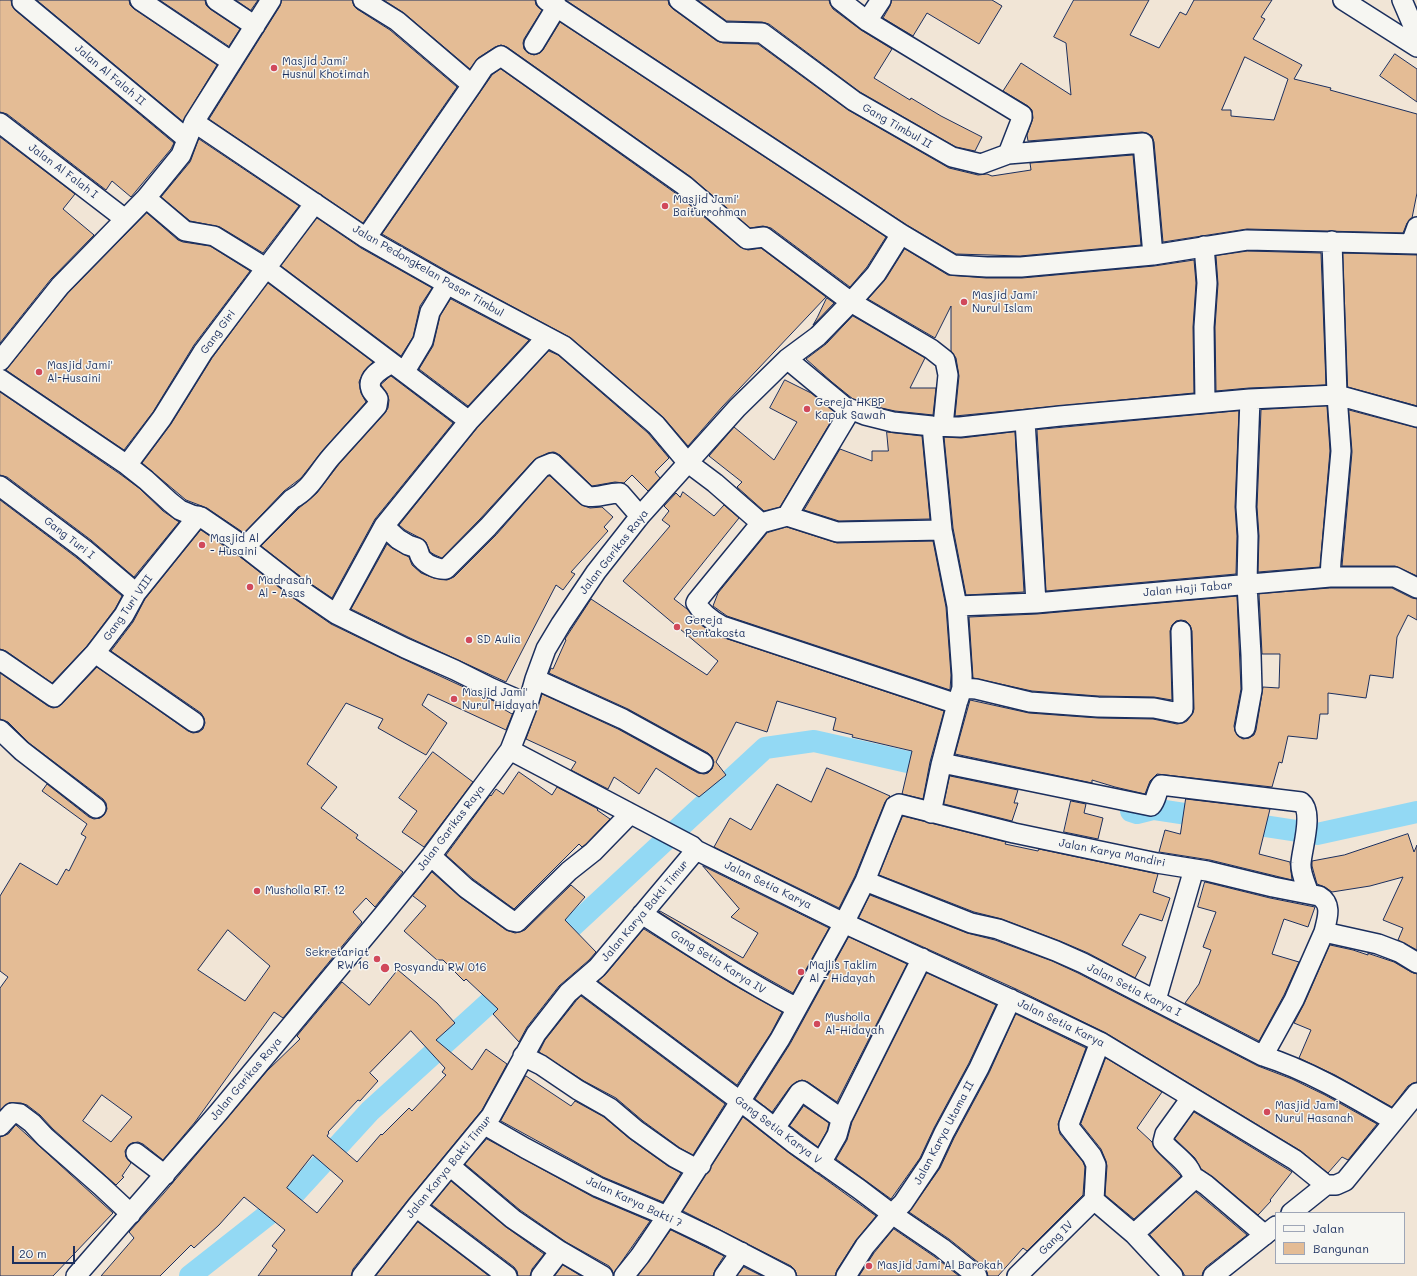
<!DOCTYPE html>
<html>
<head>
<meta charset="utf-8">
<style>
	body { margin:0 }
	#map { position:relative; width:1417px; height:1276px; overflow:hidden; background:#f1e5d6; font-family:Mali,sans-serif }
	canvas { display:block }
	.legend { position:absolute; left:1275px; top:1212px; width:130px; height:52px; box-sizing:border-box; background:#f6f6f2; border:1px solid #9ea6b7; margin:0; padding:5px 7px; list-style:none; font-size:12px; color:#1b2f5e }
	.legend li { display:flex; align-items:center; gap:8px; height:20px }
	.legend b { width:20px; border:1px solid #9ea6b7 }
	.scale { position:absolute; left:12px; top:1246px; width:63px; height:18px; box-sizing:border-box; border:2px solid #1b2f5e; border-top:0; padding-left:5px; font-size:12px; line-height:14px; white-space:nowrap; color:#1b2f5e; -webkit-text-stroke:3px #f6f6f2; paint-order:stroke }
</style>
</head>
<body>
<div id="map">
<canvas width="1417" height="1276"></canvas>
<ul class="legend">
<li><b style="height:5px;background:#f6f6f2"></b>Jalan</li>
<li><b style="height:11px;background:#e4bc95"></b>Bangunan</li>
</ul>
<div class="scale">20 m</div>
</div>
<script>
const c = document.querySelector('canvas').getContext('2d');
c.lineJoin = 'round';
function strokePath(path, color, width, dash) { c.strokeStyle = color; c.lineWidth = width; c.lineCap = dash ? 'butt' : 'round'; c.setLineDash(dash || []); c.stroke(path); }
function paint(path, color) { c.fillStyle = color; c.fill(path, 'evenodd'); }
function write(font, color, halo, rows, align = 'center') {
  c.font = font + ' Mali,sans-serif'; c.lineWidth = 3; c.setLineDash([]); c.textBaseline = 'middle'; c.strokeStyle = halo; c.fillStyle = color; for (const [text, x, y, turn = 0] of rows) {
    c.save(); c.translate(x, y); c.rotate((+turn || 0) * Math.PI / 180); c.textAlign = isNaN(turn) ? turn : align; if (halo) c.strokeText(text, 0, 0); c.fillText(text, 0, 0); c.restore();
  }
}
strokePath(new Path2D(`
	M1131 811 1137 813 1153 809 1317 834 1417 812
	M549 948 765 748 814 741 961 774
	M190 1276 293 1195 370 1111 512 982`), '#93d9f4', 22);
const building = new Path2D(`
	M0 0H11L12 6 15 10 174 143 171 149 131 197 112 181 106 190 7 114 0 112Z
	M37 0H129L130 5 134 9 217 65 183 121Z
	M160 0H205L206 5 210 9 240 29 229 46Z
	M236 0H258L251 10Z
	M282 0H352L354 6 357 9 390 30 457 87 363 223 209 119 280 6Z
	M384 0H535L536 5 542 10 524 39 523 43 524 49 528 53 534 55 540 53 543 50 560 22 886 237 867 267 850 287 771 228 763 226 750 228 691 177 507 47 501 45 495 47 478 58 470 69 404 13Z
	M566 0H668L669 5 673 9 717 41 723 43 758 44 848 110 949 168 978 175 987 174 992 176 1031 170 1030 163 1133 155 1141 245 1020 256 956 254 907 225Z
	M698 0H829L830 4 833 9 861 30 892 49 874 78 910 100 911 98 941 116 982 137 975 151 956 147 860 92 769 24 762 22 727 21Z
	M892 0H992L1002 6 979 44 927 13 913 36 883 18 890 6Z
	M1074 0H1149L1130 35 1159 48 1180 12 1186 15 1194 0H1272L1261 17 1265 19 1253 39 1302 65 1294 79 1331 88 1330 90 1417 114V193L1412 218 1407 223 1403 233 1247 229 1163 242 1154 142 1152 136 1147 133 1142 132 1028 141 1027 135 1033 118 1032 110 1028 106 1003 91 1021 63 1071 95 1066 43 1054 37ZM1245 57 1288 79 1274 120 1231 116V110H1222Z
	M1395 54 1417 69V102L1380 76Z
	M501 69 678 195 740 247 748 250 761 248 826 297 722 407 688 446 663 417 571 338 452 274 382 234 492 75Z
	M0 137 75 194 63 209 94 235 51 279 0 343Z
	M199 139 299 206 263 253 220 227 190 221 161 197 190 162Z
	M147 213 178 240 183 242 210 246 250 271 194 345 153 412 124 450 6 370 68 293Z
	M317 218 361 248 432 288 420 306 413 337 401 356 281 266Z
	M905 249 948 275 986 278H1022L1154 266 1194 260 1196 283 1193 327 1194 393 955 416 959 376 956 358 951 351V306L935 338 868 299 885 280Z
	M1248 251 1321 253 1326 385 1249 388 1216 391 1215 327 1218 284 1216 256Z
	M1343 253 1417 255V406L1348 387Z
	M268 283 373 362 364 371 359 382 361 393 366 402 323 450 301 478 284 491 244 533 207 508 186 500 142 463 171 424 212 358Z
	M827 298 834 303 813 325 817 318Z
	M451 299 529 340 468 406 419 369 433 346 440 316Z
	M853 316 925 358 910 388H936L933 415 895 411 868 405 853 399 832 382 806 359 826 344Z
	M549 351 558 355 648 433 669 458 655 472 660 478 648 491 632 475 624 483 615 482 592 486 560 455 554 452 548 453 534 460 480 519 442 558 435 555 430 552 426 542 420 538 405 530 399 525 477 428Z
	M391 376 453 423 375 519 332 598 301 577 261 546 299 508 317 493 339 464 385 413 388 408 389 400 387 393 381 385Z
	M785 380 811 393 836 413 780 507 764 511 737 487 742 482 709 456 734 427 774 460 797 422 770 408Z
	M0 392 120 474 139 488 163 511 179 522 134 577 91 540 7 477 0 475Z
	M1327 406 1330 451 1320 567 1258 572 1259 536 1257 507 1261 410Z
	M1349 410 1417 428V576L1395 566H1342L1352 452Z
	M1239 411 1235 507 1237 536 1236 574 1046 591 1037 430Z
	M887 432 922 436 930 519 839 521 804 510 840 449 872 461V451H888Z
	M1015 432 1024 592 966 595 953 528 944 437 961 438Z
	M548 476H550L580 504 590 508 602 507 613 517 604 527 608 531 571 572 575 574 563 590 556 585 506 682 410 638 351 609 387 544 392 548 409 557 412 565 421 573 434 578 447 580 454 577 496 535Z
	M683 492 714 516 724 505 739 518 674 599 687 609 701 625 719 636 944 711 930 762 923 799 902 794 912 751 852 737 853 735 833 730 836 718 777 701 767 732 736 722 716 762 726 775 699 797 656 768 639 794 614 777 608 789 571 770 576 762 526 739 542 694 618 729 698 773 704 774 708 773 712 769 714 762 712 757 708 753 628 709 549 673 551 668 553 669 566 640 565 639 591 599 707 675 718 661 623 581 670 526 662 520 669 511 664 506 676 493 680 497Z
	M0 500 77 558 122 596 115 609 87 646 52 683 6 651 0 649Z
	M787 527 837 543 933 541 946 607 951 675 950 690 727 616 713 606 718 593 767 533Z
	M201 530 239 556 289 595 331 624 401 658 496 702 495 704 512 714 513 713 506 730 428 694 422 705 447 723 426 755 378 728 383 719 346 703 307 764 337 787 321 808 358 835 356 838 403 872 375 907 366 898 353 912 362 922 283 1018 274 1012 195 1122 163 1160 143 1144 138 1142 132 1143 128 1146 125 1151 126 1157 131 1163 122 1176 124 1177 116 1185 53 1129 40 1115 27 1105 21 1103H9L0 1110V988L8 977 0 971V896L20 863 57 885 66 869 69 871 86 837 81 834 87 824 42 791 47 784 89 817 94 819 100 818 104 815 107 809 106 803 103 799 29 743 8 722 0 719V673L48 706 53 708 58 707 62 704 97 667 188 731 193 733 199 732 203 729 205 723 204 718 201 713 111 651 133 622 145 599ZM228 930 270 966 245 1001 198 970ZM102 1095 132 1117 111 1142 83 1121Z
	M1330 588H1392L1412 598 1417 599V620L1408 615 1397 637 1393 678 1370 675 1366 698 1328 693V714H1320L1317 739 1288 736 1282 763 1279 762 1272 787 1157 774 1150 781 1145 794 1115 787 1092 780V783L955 754 970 700 1029 713 1098 718 1153 719 1177 724 1183 723 1187 721 1193 713 1194 709 1192 631 1190 625 1186 621 1181 620 1176 621 1172 625 1170 631 1172 700 1154 697 1098 696 1032 691 973 678 969 617 1037 614 1237 596 1241 689 1234 726 1235 731 1238 736 1243 739 1249 738 1254 735 1256 730 1263 687 1279 688 1280 654H1262L1259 594Z
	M433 752 473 782 424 847 402 832 417 811 399 798Z
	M827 768 890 796 885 802 855 876 839 908 714 847 730 818 751 830 777 784 811 802Z
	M519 772 552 795 557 787 598 809 597 810 610 819 586 844 582 847 579 844 514 909 473 879 446 855 490 795 491 796 496 789 503 794Z
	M950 776 1018 790 1014 803H1018L1012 821 944 804Z
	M1186 799 1270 809 1259 854 1290 862 1292 880 1210 860 1159 852 1165 830 1180 834Z
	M1071 801 1086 804 1084 813 1103 818 1098 839 1064 832Z
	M903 816 1006 842 1005 844 1038 851 1039 849 1158 874 1153 892 1170 898 1162 921 1140 914 1122 945 1146 957 1135 978 1088 953 1060 941 1002 919 974 912 879 875Z
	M1408 834 1414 852 1417 845V950L1398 940 1403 928 1383 920 1403 877 1370 886 1332 892 1325 887 1317 884 1312 866V861L1344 855Z
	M703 866 829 928 793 993 743 965 659 912 660 911 743 958 758 933 731 917 739 909Z
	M432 872 460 897 506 930 515 933 520 932 525 930 571 885 585 897 565 920 596 952 589 960 559 986 527 1027 519 1042 493 1014 498 1009 466 979 464 981 443 960H437L404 931 426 906 413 896Z
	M1205 882 1270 898 1315 907 1308 927 1284 919 1272 954 1299 962 1284 995 1259 1041 1185 1003 1199 984 1211 950 1203 947 1216 912 1198 907Z
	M870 895 967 933 995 940 1052 961 1078 973 1258 1066 1292 1079 1325 1095 1377 1124 1348 1160 1342 1157 1328 1173 1301 1151 1106 1033 1016 989 859 918Z
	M644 929 732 984 782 1012 771 1033 737 1085 598 981 605 975Z
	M849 937 907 964 837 1102 808 1082 802 1080 796 1082 790 1087 772 1112 755 1099 790 1044Z
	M1330 945 1353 950 1368 955V953L1370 954 1394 962 1411 972 1417 974V1082L1413 1083 1408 1086 1392 1107 1335 1075 1299 1058 1311 1030 1294 1023 1304 1004Z
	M398 970 437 1003 455 1023 436 1040 472 1070 486 1049 507 1064 482 1110 408 1200 353 1269 351 1276H258L277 1250 272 1246 285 1230 244 1197 219 1225 194 1248 191 1245 160 1276H101L134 1238 129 1232 164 1193 267 1071 300 1039 297 1036 301 1031 342 982 369 1005ZM411 1031 445 1068 442 1072 446 1075 412 1111 409 1108 382 1135 381 1134 357 1162 327 1136 329 1133 328 1132 358 1100 360 1101 378 1081 370 1073ZM313 1155 343 1181 317 1213 287 1188Z
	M927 973 996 1005 969 1063 934 1128 920 1158 891 1199 836 1159 847 1140 852 1122Z
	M581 996 725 1104 693 1155 680 1148 643 1121 616 1098 584 1081 539 1052 545 1040 576 1001Z
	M1016 1014 1086 1048 1058 1124 1060 1134 1083 1162 1085 1167 1083 1195 1027 1251 1023 1248 998 1276H988L987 1272 984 1267 949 1239 909 1212 940 1168 954 1138 989 1073Z
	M1106 1058 1162 1092 1137 1128 1152 1142 1155 1149 1181 1176 1134 1219 1105 1195 1107 1166 1106 1161 1101 1149 1081 1124Z
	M526 1076 571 1106 575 1101 604 1117 630 1139 668 1166 681 1173 663 1202 603 1177 501 1121Z
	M804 1106 829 1123 827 1131 818 1147 790 1126Z
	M1194 1112 1292 1172 1270 1200 1271 1201 1258 1215 1213 1177 1201 1169 1195 1158 1175 1139Z
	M743 1117 789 1153 876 1216 856 1240 837 1270 835 1276H797L795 1270 791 1266 683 1211Z
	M16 1125 113 1213 53 1276H0V1137L8 1134Z
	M487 1139 593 1197 650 1221 613 1274 612 1270 609 1266 566 1242 520 1210 465 1164Z
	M451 1181 506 1227 544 1254 532 1269 530 1276H518L517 1271 514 1267 432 1205Z
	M1196 1192 1247 1235 1206 1267 1203 1272 1202 1276H1185L1181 1269 1150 1235Z
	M418 1222 489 1276H376Z
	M894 1229 935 1257 959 1276H859L874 1253Z
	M671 1230 724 1256 715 1270 713 1276H638Z
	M563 1265 581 1276H555Z
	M744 1267 762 1276H737Z`);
paint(building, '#e4bc95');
strokePath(building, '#1b2f5e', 1);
const street = new Path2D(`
	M25 0 22 2 187 139
	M140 0 232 62
	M216 0 255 26
	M363 0 397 21 472 85
	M546 0 901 234 953 265 987 267H1021L1153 255 1247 240 1417 244
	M679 0 723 32 762 33 854 101 952 157 981 164 1008 154 1143 143 1153 255
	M840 0 867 21 1022 115V118L1008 154
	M1343 0 1417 47
	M1402 0 1417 35
	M867 21 881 0
	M534 44 557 6
	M194 122 366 238 447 284 564 346 656 425 687 462 715 483 761 523 697 601 696 603C701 612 713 621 722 626L957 704 941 765 931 813
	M0 123 125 219
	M146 198 185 231 214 236 266 268 469 421
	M366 238 472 85 484 67 501 56 685 186 747 239 764 237 851 302 931 349 945 360 948 375 943 426
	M1416 244 1413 238 1417 227
	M1204 246 1207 283 1204 327 1205 402
	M787 359 845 407 865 415 893 422 932 426 960 427 1060 416 1250 399 1337 395 1417 417
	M0 361 60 286 146 198 181 155 194 122 271 0
	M405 371 423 341 430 312 447 284
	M0 379 127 465 146 480 170 502 180 510 192 515 201 517 245 547 295 586 336 614 405 648 455 670 491 688 528 704
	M1025 420 1036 603
	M932 426 942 530 957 606 962 675V688L958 701
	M127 465 162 418 203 352 315 203
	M0 486 84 549 136 593
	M787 516 851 409
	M761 523 787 516 837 532 942 530
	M384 526 398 539 408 545 417 548C419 551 419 556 422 559 427 565 439 570 446 569L488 527 542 467 552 463 587 496C599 499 609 492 620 493L640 516
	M245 547 292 499C310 490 318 472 331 457 346 440 362 423 377 406L378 399C376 395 372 393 371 389 366 376 384 368 392 363
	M1330 577 1331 561 1341 451 1337 395 1332 241
	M957 606 1036 603 1330 577H1395L1417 588
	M336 614 384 526 469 421 547 337
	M95 653 194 722
	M0 660 54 697 95 653 124 615 136 593 198 516
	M535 679 623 719 703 763
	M962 688 976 689 1030 702 1098 707 1154 708 1179 713 1183 709V701L1181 631
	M1245 728 1252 690 1251 655 1247 584 1248 536 1246 507 1250 399
	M0 730 22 751 96 808
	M510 750 692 846 696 850 844 923 1027 1007 1100 1042 1295 1160 1326 1185H1336L1345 1181 1417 1093
	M942 763 1151 806C1157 800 1156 791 1161 785L1301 802C1314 812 1302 848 1301 863 1300 873 1306 884 1309 894
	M431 856 466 888 512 921 517 922 569 871 593 852 630 814
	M865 881 971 923 998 929 1056 951 1083 963 1263 1056C1308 1070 1353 1097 1394 1121
	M642 914C693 947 743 980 797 1008
	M581 982 757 1114 795 1144 859 1189 892 1214 942 1248 977 1276
	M1156 1000 1194 869
	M1100 1042 1069 1124V1127L1092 1156 1096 1165 1094 1200 1134 1234 1173 1276
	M523 1056 541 1065 578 1090 610 1108 636 1130 674 1157 691 1166H697L701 1165
	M1263 1056 1294 1000 1324 932
	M485 1125 525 1148 598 1187 667 1216 713 1238 786 1276
	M0 1126 12 1113 20 1114 32 1123 45 1137 101 1186 131 1214
	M775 1128 799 1093 802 1091 839 1117 843 1116 922 958
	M136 1153 165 1175
	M821 1163 837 1135 842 1117
	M450 1166 513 1219 560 1251 603 1276
	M1193 1178 1197 1179 1206 1185 1265 1235
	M416 1207 507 1276
	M1291 1213 1326 1185
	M1134 1234 1192 1181C1196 1167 1171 1153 1163 1142L1165 1134 1191 1098
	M76 1276 218 1113 383 915 431 856 510 750 528 704 535 679 546 649 561 624 596 572 640 516 737 408 787 359 818 336 851 302 876 274 901 234
	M362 1276 416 1207 491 1116 536 1034 568 993 597 968 696 850
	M541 1276 560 1251
	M624 1276 640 1256 667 1216 780 1039 844 923 865 881 895 806 899 804 1014 833 1157 863 1207 871 1273 887 1319 896C1333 904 1327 919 1324 932L1378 944 1399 952 1417 963
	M724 1276 741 1252
	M846 1276 865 1246 892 1214 903 1203 930 1163 944 1133 979 1068 1011 999
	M1017 1276 1094 1200
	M1213 1276 1276 1226`);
strokePath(street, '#1b2f5e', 22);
strokePath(street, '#f6f6f2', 19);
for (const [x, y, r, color] of [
	[274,68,4,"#d1495b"],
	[665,206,4,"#d1495b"],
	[964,302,4,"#d1495b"],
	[39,372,4,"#d1495b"],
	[807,409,4,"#d1495b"],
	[202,545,4,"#d1495b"],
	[250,587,4,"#d1495b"],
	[677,627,4,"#d1495b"],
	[469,640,4,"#d1495b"],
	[454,699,4,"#d1495b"],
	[257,891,4,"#d1495b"],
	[377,959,4,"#d1495b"],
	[385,968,5,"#d1495b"],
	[801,972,4,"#d1495b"],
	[817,1024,4,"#d1495b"],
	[1267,1112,4,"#d1495b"],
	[869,1266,4,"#d1495b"]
]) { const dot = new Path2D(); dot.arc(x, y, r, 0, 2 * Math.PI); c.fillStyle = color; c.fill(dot); strokePath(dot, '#f6f6f2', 1.5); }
write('11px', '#1b2f5e', '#f6f6f2', [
	["Masjid Jami'",282,62],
	["Husnul Khotimah",282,75],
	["Masjid Jami'",673,200],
	["Baiturrohman",673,213],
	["Masjid Jami'",972,296],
	["Nurul Islam",972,309],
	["Masjid Jami'",47,366],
	["Al-Husaini",47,379],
	["Gereja HKBP",815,403],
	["Kapuk Sawah",815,416],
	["Masjid Al",210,539],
	["- Husaini",210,552],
	["Madrasah",258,581],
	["Al - Asas",258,594],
	["Gereja",685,621],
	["Pentakosta",685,634],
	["SD Aulia",477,640],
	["Masjid Jami'",462,693],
	["Nurul Hidayah",462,706],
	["Musholla RT. 12",265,891],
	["Sekretariat",369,953,"right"],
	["RW 16",369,966,"right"],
	["Majlis Taklim",809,966],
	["Al - Hidayah",809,979],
	["Posyandu RW 016",394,968],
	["Musholla",825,1018],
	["Al-Hidayah",825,1031],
	["Masjid Jami",1275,1106],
	["Nurul Hasanah",1275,1119],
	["Masjid Jami Al Barokah",877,1266]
], 'left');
write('11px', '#1b2f5e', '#f6f6f2', [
	["Jalan Al Falah II",110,75,40],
	["Gang Timbul II",897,126,30],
	["Jalan Al Falah I",63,171,37],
	["Jalan Pedongkelan Pasar Timbul",428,271,30],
	["Gang Giri",218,332,-54],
	["Gang Turi I",69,538,38],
	["Jalan Garikas Raya",614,552,-52],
	["Jalan Haji Tabar",1188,589,-5],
	["Gang Turi VIII",128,608,-55],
	["Jalan Garikas Raya",451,828,-53],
	["Jalan Karya Mandiri",1112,853,11],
	["Jalan Setia Karya",768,885,26],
	["Jalan Karya Bakti Timur",645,911,-50],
	["Gang Setia Karya IV",718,962,32],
	["Jalan Setia Karya I",1134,990,27],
	["Jalan Setia Karya",1061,1023,26],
	["Jalan Garikas Raya",246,1079,-50],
	["Gang Setia Karya V",778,1130,37],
	["Jalan Karya Utama II",944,1133,-62],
	["Jalan Karya Bakti Timur",449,1167,-51],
	["Jalan Karya Bakti 7",634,1202,25],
	["Gang IV",1056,1238,-45]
]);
</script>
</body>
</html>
